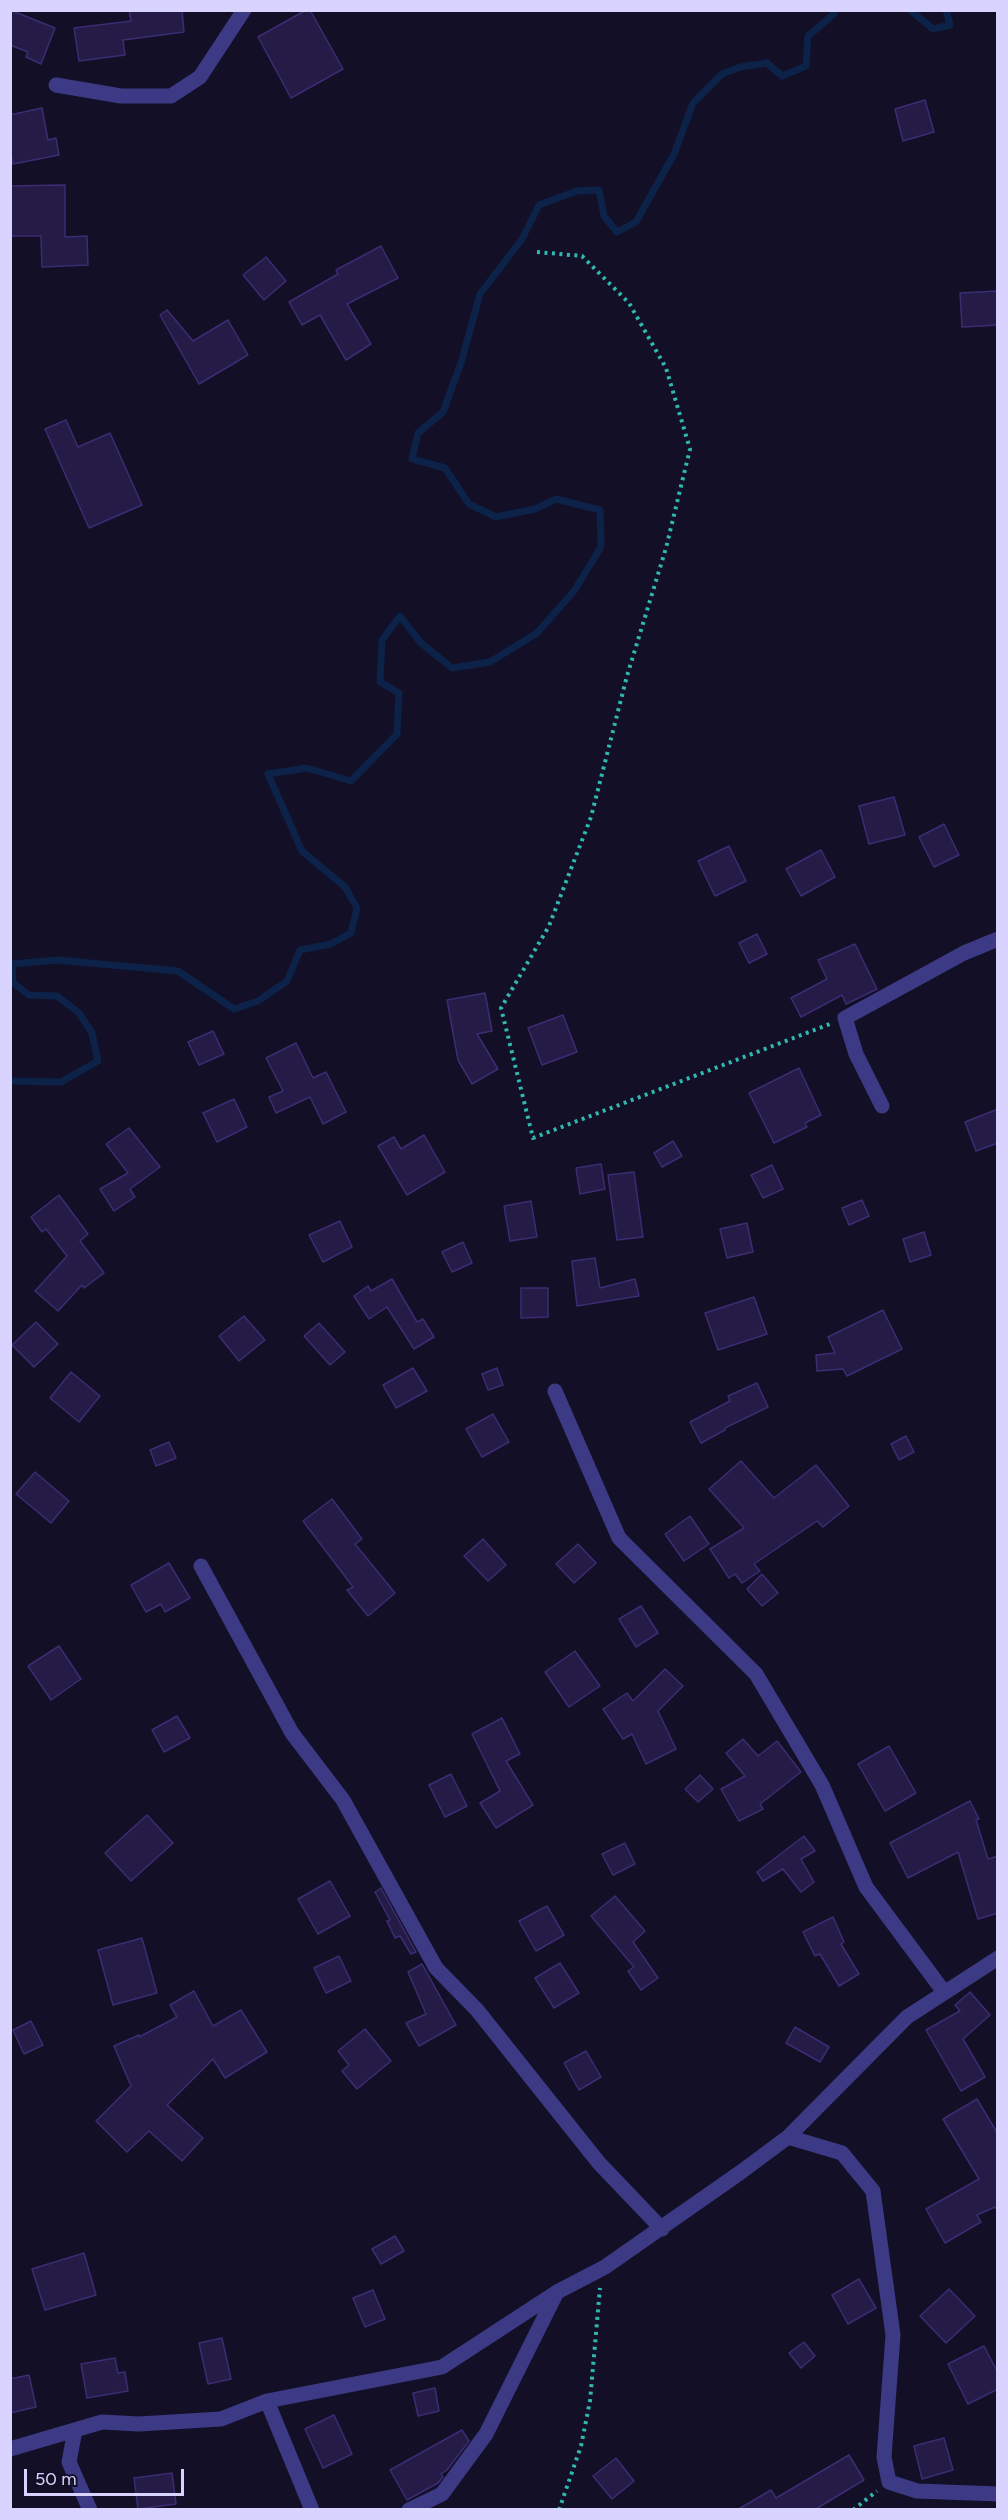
<!DOCTYPE html>
<html>
<head>
<meta charset="utf-8">
<style>
	body { margin:0 }
	#map { position:relative; width:1008px; height:2520px; overflow:hidden; background:#130f26; font-family:Figtree,sans-serif }
	canvas { display:block }
	.frame { position:absolute; inset:0; border:12px solid #d9d4ff; pointer-events:none }
	.scale { position:absolute; left:24px; top:2469px; width:160px; height:27px; box-sizing:border-box; border:3px solid #d9d4ff; border-top:0; padding-left:8px; font-size:18px; line-height:21px; white-space:nowrap; color:#d9d4ff; -webkit-text-stroke:4px #130f26; paint-order:stroke }
</style>
</head>
<body>
<div id="map">
<canvas width="1008" height="2520"></canvas>
<div class="frame"></div>
<div class="scale">50 m</div>
</div>
<script>
const c = document.querySelector('canvas').getContext('2d');
c.lineJoin = 'round';
function strokePath(path, color, width, dash) { c.strokeStyle = color; c.lineWidth = width; c.lineCap = dash ? 'butt' : 'round'; c.setLineDash(dash || []); c.stroke(path); }
function paint(path, color) { c.fillStyle = color; c.fill(path, 'evenodd'); }
strokePath(new Path2D(`
	M910 10 933 29 950 25 946 10
	M10 1081 61 1082 98 1061 92 1033 79 1013 57 996 29 995 13 983 12 964 57 960 178 971 234 1009 258 1001 287 981 300 950 331 944 351 933 357 908 345 887 302 851 268 774 307 768 351 781 397 734 399 693 380 682 382 640 400 616 421 643 452 668 490 662 537 633 574 591 601 547 600 510 556 499 535 509 496 517 469 504 445 468 412 459 418 433 443 412 461 363 480 294 522 239 539 205 577 191 599 190 604 216 617 232 636 222 674 154 693 103 722 74 740 67 767 63 782 76 806 66 808 36 834 14V10`), '#0c2248', 7);
const building = new Path2D(`
	M10 10 55 28 41 64 26 57 28 52 10 45Z
	M129 10H182L184 32 123 40 125 55 79 61 74 28 131 21Z
	M306 10H310L343 69 291 98 258 37Z
	M925 100 934 132 903 141 895 109Z
	M42 108 48 140 56 138 59 155 13 164 10 149V115Z
	M65 185V237L87 236 88 265 42 267 41 236H10V186Z
	M381 246 398 278 347 304 371 344 346 360 320 315 302 325 289 302 338 274 336 270Z
	M266 257 286 281 264 300 243 275Z
	M998 291V325L962 327 960 293Z
	M167 310 193 341 228 320 248 355 199 384 160 315Z
	M66 420 78 447 110 433 142 505 89 528 45 429Z
	M894 797 905 835 869 844 859 806Z
	M944 824 959 855 934 867 919 837Z
	M729 846 746 881 715 896 698 861Z
	M821 850 835 877 801 896 786 869Z
	M757 934 767 954 749 963 739 943Z
	M855 944 877 989 846 1004 842 995 801 1017 791 998 827 979 818 960Z
	M485 993 492 1031 477 1034 498 1069 472 1084 458 1060 447 1000Z
	M563 1015 577 1052 542 1065 528 1028Z
	M213 1031 224 1054 199 1065 188 1042Z
	M296 1043 313 1078 326 1072 346 1112 323 1124 310 1097 276 1113 269 1097 283 1091 266 1058Z
	M799 1068 821 1115 805 1123 807 1127 774 1143 749 1093Z
	M234 1099 247 1127 217 1142 203 1113Z
	M998 1109V1143L976 1151 965 1122Z
	M129 1128 160 1167 130 1189 135 1197 114 1211 100 1189 128 1173 106 1144Z
	M424 1135 445 1172 407 1195 378 1146 394 1137 401 1149Z
	M673 1141 682 1156 662 1167 654 1153Z
	M601 1164 605 1189 580 1194 576 1168Z
	M772 1165 783 1189 763 1198 751 1175Z
	M634 1172 643 1237 617 1240 608 1175Z
	M59 1195 88 1234 80 1241 104 1273 84 1288 82 1285 58 1311 35 1291 67 1256 46 1229 42 1232 31 1217Z
	M862 1200 869 1216 849 1225 842 1208Z
	M531 1201 537 1237 510 1241 504 1206Z
	M340 1221 352 1247 323 1262 309 1235Z
	M747 1223 753 1252 727 1258 720 1229Z
	M924 1232 931 1255 910 1262 903 1239Z
	M463 1242 472 1263 452 1272 442 1252Z
	M595 1258 600 1288 635 1279 639 1296 577 1306 572 1261Z
	M392 1279 417 1322 423 1319 434 1337 414 1349 387 1307 369 1319 354 1296 368 1286 371 1291Z
	M521 1288H548V1317L521 1318Z
	M754 1297 767 1334 718 1350 705 1313Z
	M883 1310 902 1349 847 1376 843 1369 817 1371 816 1355 835 1353 828 1337Z
	M244 1316 265 1340 239 1361 219 1336Z
	M36 1322 58 1344 34 1367 12 1345Z
	M319 1323 345 1352 330 1365 304 1336Z
	M413 1368 427 1391 396 1408 383 1385Z
	M497 1368 503 1385 488 1390 482 1374Z
	M71 1372 100 1396 79 1422 50 1398Z
	M757 1383 768 1407 725 1428V1430L701 1443 690 1422 730 1401 728 1396Z
	M493 1414 509 1442 482 1457 466 1429Z
	M906 1436 914 1452 899 1460 891 1444Z
	M169 1442 176 1458 156 1466 150 1450Z
	M741 1461 774 1498 816 1465 849 1506 823 1527 817 1521 754 1564 760 1571 742 1583 735 1574 729 1578 710 1549 744 1528 709 1489Z
	M35 1472 69 1501 51 1523 16 1494Z
	M332 1499 362 1539 355 1544 395 1593 368 1616 347 1590 353 1587 303 1521Z
	M690 1516 709 1544 684 1561 665 1534Z
	M483 1539 506 1565 488 1581 464 1556Z
	M578 1544 596 1563 574 1583 556 1564Z
	M169 1563 190 1598 165 1612 161 1604 146 1612 131 1585Z
	M762 1574 778 1593 762 1606 747 1589Z
	M641 1606 658 1633 636 1647 619 1619Z
	M59 1646 81 1679 51 1700 28 1666Z
	M575 1651 600 1686 569 1707 545 1672Z
	M665 1669 683 1686 658 1711 676 1749 646 1764 632 1734 623 1739 603 1709 627 1693 633 1701Z
	M177 1716 190 1738 164 1752 152 1730Z
	M502 1718 520 1754 506 1761 533 1805 496 1828 480 1803 500 1791 472 1734Z
	M743 1739 758 1756 777 1741 801 1772 760 1804 763 1809 739 1821 721 1789 745 1776 726 1753Z
	M889 1746 916 1793 885 1811 858 1764Z
	M451 1774 467 1806 445 1817 429 1785Z
	M700 1775 713 1789 698 1802 685 1789Z
	M970 1801 979 1819 976 1820 988 1859 998 1856V1913L978 1919 958 1852 908 1878 890 1843Z
	M147 1815 173 1843 131 1881 105 1853Z
	M804 1836 815 1851 801 1859 814 1882 801 1892 783 1869 763 1881 757 1872Z
	M625 1843 635 1864 613 1875 602 1854Z
	M330 1881 350 1916 318 1934 298 1899Z
	M381 1888 416 1952 411 1954 400 1936 395 1938 387 1921 390 1920 375 1892Z
	M615 1896 645 1931 633 1942 658 1978 641 1990 628 1971 634 1967 591 1916Z
	M547 1906 564 1935 536 1951 519 1921Z
	M833 1917 844 1942 841 1944 859 1974 839 1986 820 1954 815 1956 803 1932Z
	M142 1938 157 1993 113 2005 98 1950Z
	M339 1956 351 1981 326 1993 314 1968Z
	M560 1963 579 1993 554 2008 535 1978Z
	M422 1964 456 2025 419 2046 406 2023 426 2014 408 1972Z
	M194 1991 213 2026 241 2010 267 2052 225 2078 213 2059 167 2105 203 2138 182 2161 149 2131 127 2152 96 2121 131 2086 114 2046 139 2035V2037L177 2017 170 2005Z
	M970 1992 990 2015 963 2039 985 2077 961 2091 926 2030 960 2011 955 2005Z
	M31 2021 43 2045 24 2054 13 2030Z
	M795 2027 829 2047 820 2062 786 2043Z
	M365 2029 391 2061 357 2089 342 2071 349 2065 338 2051Z
	M586 2051 601 2077 579 2090 564 2063Z
	M977 2099 998 2134V2211L995 2207 977 2215 981 2222 945 2243 926 2209 979 2179 943 2119Z
	M395 2236 404 2251 381 2264 372 2249Z
	M84 2253 96 2295 45 2310 32 2269Z
	M859 2279 876 2308 848 2324 832 2295Z
	M949 2289 975 2316 946 2343 920 2316Z
	M373 2290 385 2319 365 2327 353 2298Z
	M222 2338 231 2379 208 2384 199 2343Z
	M804 2342 815 2356 801 2368 789 2353Z
	M984 2346 998 2373V2389L968 2404 948 2364Z
	M115 2358 118 2373 125 2372 128 2391 87 2398 81 2364Z
	M29 2375 36 2407 10 2413V2379Z
	M435 2388 439 2411 418 2416 413 2393Z
	M334 2415 352 2454 323 2468 305 2429Z
	M462 2430 469 2441 447 2470 441 2474 443 2477 438 2483 407 2500 390 2470Z
	M944 2438 953 2470 922 2479 914 2446Z
	M849 2455 864 2480 814 2510H737L771 2490 776 2498Z
	M616 2458 634 2481 612 2499 593 2476Z
	M172 2473 176 2504 138 2509 134 2478Z`);
paint(building, '#241b47');
strokePath(building, '#3b2d73', 1.5);
strokePath(new Path2D(`
	M537 252 582 256 629 303 666 368 690 449 666 548 627 676 591 817 549 926 501 1008 533 1138 830 1024
	M559 2510 581 2446 590 2401 600 2288
	M853 2510 877 2491`), '#2fb8b0', 4, [3, 4.5]);
strokePath(new Path2D(`
	M56 85 121 96H171L200 77 244 10
	M882 1106 856 1054 845 1018 964 953 998 939
	M555 1391 619 1538 756 1674 822 1785 866 1887 944 1992
	M201 1566 292 1733 343 1800 436 1968 477 2010 599 2163 662 2229
	M788 2137 842 2153 873 2191 893 2335 884 2457 889 2482 917 2491 998 2494
	M267 2401 312 2510
	M75 2430 69 2462 90 2510
	M10 2449 102 2422 139 2424 221 2419 267 2401 442 2367 557 2292 605 2267 741 2172 788 2137 907 2017 998 1958
	M409 2510 442 2494 486 2434 557 2292`), '#3d3a85', 15);
</script>
</body>
</html>
